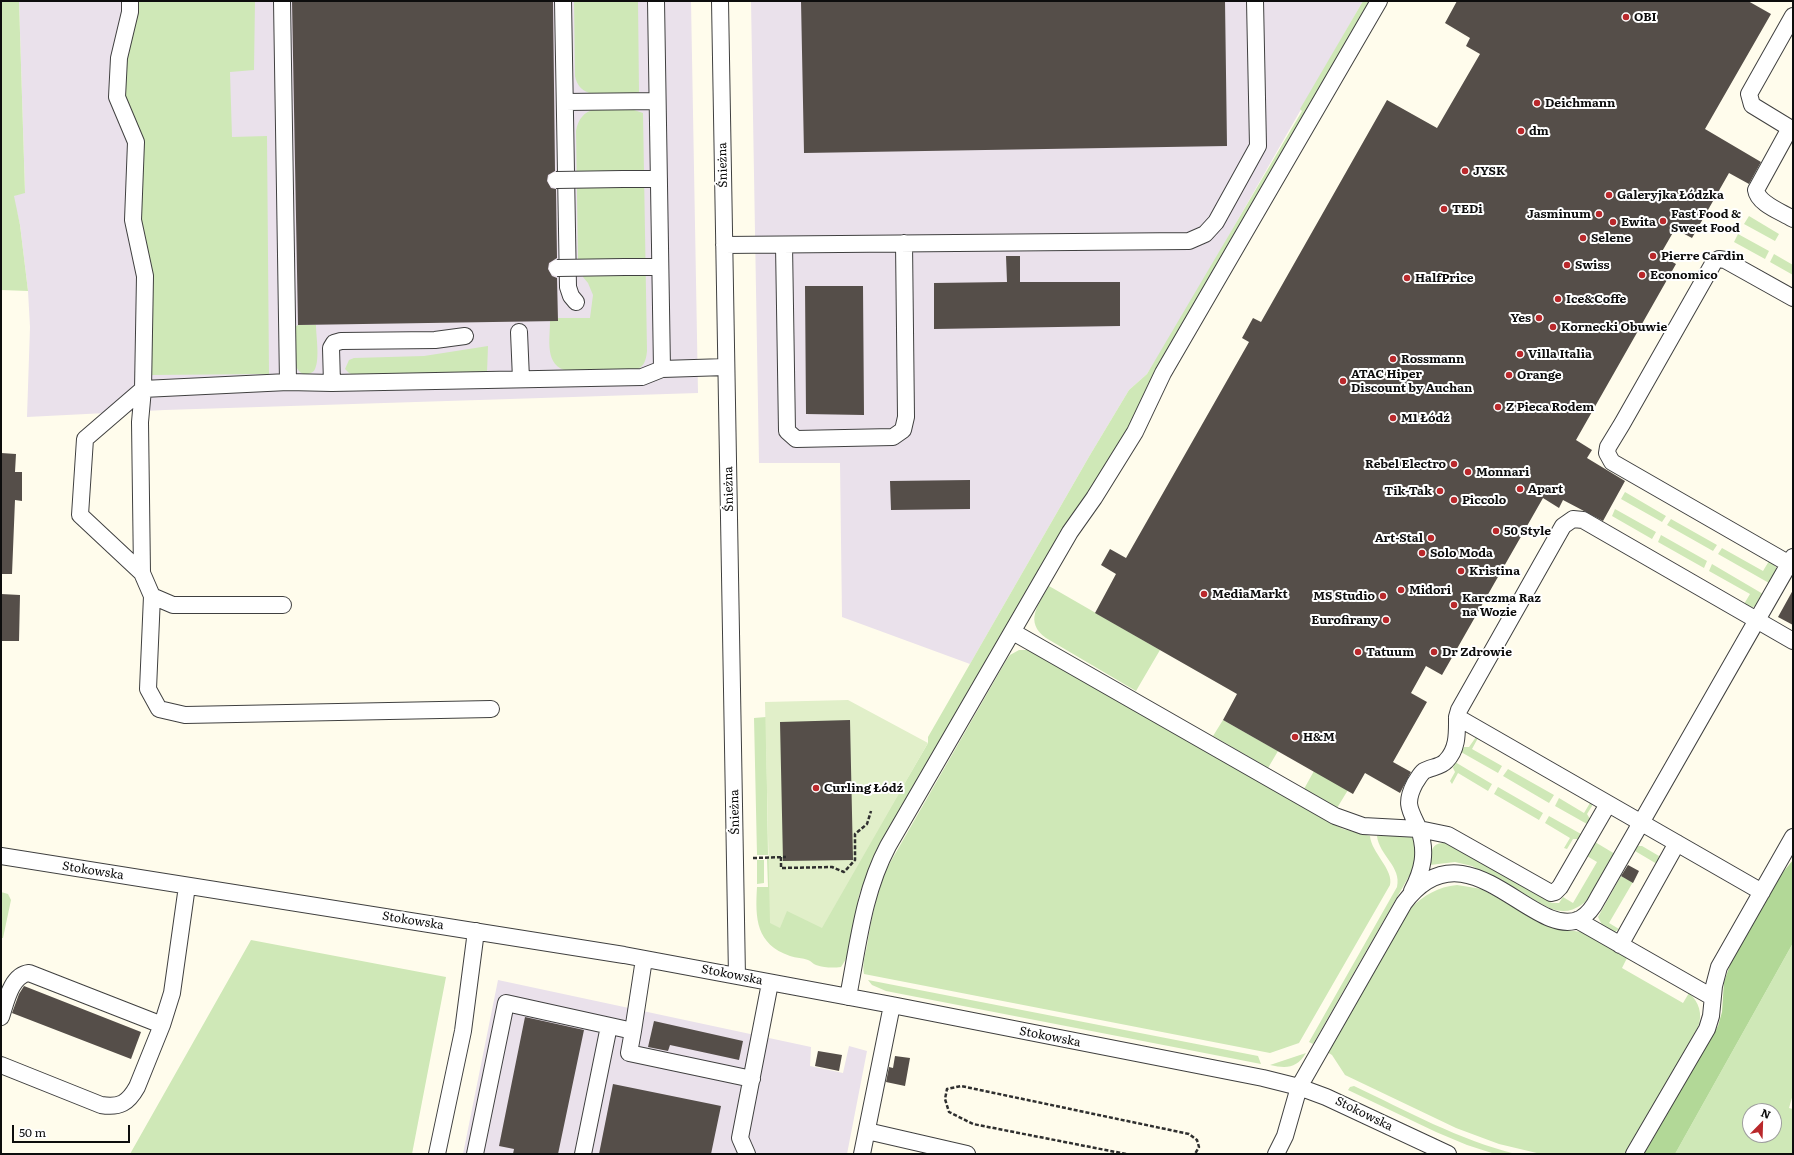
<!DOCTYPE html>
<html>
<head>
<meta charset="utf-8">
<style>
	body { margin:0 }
	#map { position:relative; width:1794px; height:1155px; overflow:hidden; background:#fffcec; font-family:Literata,serif }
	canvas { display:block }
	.frame { position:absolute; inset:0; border:2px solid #0d0d0d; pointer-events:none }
	.north { position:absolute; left:1742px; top:1103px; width:40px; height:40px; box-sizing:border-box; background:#fff; border:1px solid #9e9e9e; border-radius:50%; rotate:23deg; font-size:11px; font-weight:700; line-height:16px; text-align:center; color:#0d0d0d }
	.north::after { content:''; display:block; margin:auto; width:14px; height:18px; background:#b9282b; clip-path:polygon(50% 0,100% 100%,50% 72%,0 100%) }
	.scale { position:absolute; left:12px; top:1125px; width:118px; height:18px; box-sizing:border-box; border:2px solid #0d0d0d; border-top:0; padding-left:5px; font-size:12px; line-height:14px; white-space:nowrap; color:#0d0d0d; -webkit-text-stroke:3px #fff; paint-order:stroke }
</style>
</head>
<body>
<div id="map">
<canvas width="1794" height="1155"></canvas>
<div class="frame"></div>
<div class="north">N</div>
<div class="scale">50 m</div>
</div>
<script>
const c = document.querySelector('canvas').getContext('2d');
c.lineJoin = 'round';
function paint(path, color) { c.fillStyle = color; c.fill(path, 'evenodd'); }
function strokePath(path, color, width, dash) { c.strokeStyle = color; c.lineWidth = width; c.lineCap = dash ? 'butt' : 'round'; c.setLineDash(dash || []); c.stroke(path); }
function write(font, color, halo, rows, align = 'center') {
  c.font = font + ' Literata,serif'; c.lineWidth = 4; c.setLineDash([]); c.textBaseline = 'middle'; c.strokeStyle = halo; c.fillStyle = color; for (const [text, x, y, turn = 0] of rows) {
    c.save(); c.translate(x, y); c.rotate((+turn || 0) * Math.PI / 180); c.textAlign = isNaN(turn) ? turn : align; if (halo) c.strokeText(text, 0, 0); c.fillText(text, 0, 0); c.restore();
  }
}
paint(new Path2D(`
	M19 1H691L698 393 165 410 27 417 30 327 28 291 20 225 13 196 25 192Z
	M751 1H1363L1184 314 1147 374 1129 390 1090 455 970 664 842 617 840 463H759Z
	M498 980 811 1047 810 1066 843 1073 849 1046 867 1051 847 1154H463Z`), '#eae1eb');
paint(new Path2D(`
	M1 1H19L25 193 14 196 20 225 28 291 1 290Z
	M137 1H255L254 70 230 72 232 137 267 136 269 374 151 375 139 210 124 94V60Z
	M574 1H638L639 92C631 95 622 94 613 95 597 95 579 96 575 76Z
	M1363 1H1370L1156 369 1128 428 1088 494 1063 528 876 851 859 895 848 956 841 967C833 968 825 968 816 965 813 964 811 961 808 960 803 958 796 958 790 956 756 944 755 919 757 887H768L767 859 859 861 928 743V737L1090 455 1129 390 1147 374 1302 111 1300 109Z
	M595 109H631L643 113 647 351C646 361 644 367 635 370L568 371C544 366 550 340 550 321H558V318H590L593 295 588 283 583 277 578 260 576 131C578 119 584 112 595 109Z
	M1749 216 1779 234 1775 241 1744 224Z
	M1738 234 1769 251 1765 259 1734 242Z
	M1774 254 1793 265V275L1770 262Z
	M298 325H316C316 336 320 359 315 369 314 372 311 373 308 374 289 377 295 339 295 327Z
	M488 346 487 373 354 375 349 373 345 369 349 360 354 358 424 356Z
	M1625 492 1666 516 1662 522 1621 499Z
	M1615 509 1656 532 1652 539 1612 516Z
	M1671 519 1717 545 1713 551 1667 525Z
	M1661 535 1707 561 1704 568 1658 542Z
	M1722 548 1763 571 1769 561 1776 567V571L1769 583 1718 554Z
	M1712 564 1763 594 1757 605 1751 608 1744 604 1750 594 1709 571Z
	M1049 586 1160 650 1136 691 1046 638C1024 622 1038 605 1049 586Z
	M1019 650H1029L1035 652 1325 820 1343 829 1370 836C1371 852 1394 870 1390 885L1299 1043 1270 1053 864 974C862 965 865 955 867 946 871 919 877 893 887 868L1007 659 1010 655Z
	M766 717 768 855H757L754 718Z
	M1223 720 1278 751 1268 768 1213 736Z
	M1476 737 1478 738 1472 749 1502 766 1498 773 1461 752 1464 747H1469Z
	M1455 762 1492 784 1488 791 1458 773 1452 784 1450 781 1455 772 1453 768Z
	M1508 769 1554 795 1549 803 1503 776Z
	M1314 771 1348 790 1337 808 1304 789Z
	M1498 787 1543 813 1539 820 1494 794Z
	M1559 798 1584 813 1590 803H1592V806L1587 814 1590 819 1587 824 1555 806Z
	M1549 816 1581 834 1578 839H1573L1567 849 1564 848 1570 838 1545 823Z
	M1405 835 1412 836 1417 841 1416 864 1313 1044 1309 1042 1397 887C1402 867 1379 855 1377 836Z
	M1595 842 1615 854C1601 879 1586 923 1549 908L1472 866 1455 862 1430 865C1431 854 1430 842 1445 843L1552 903H1559L1563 897 1573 903 1597 862 1587 856Z
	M1638 846H1642L1659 856 1657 864 1635 851Z
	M757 860H764V883L757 884Z
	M1621 876 1633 882 1609 923 1619 929 1615 932 1602 925 1598 917Z
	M1457 885 1482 889 1546 925 1558 929 1582 932 1627 958 1622 968 1683 1003 1689 993C1699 1002 1703 1014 1698 1027L1625 1154H1541L1499 1144 1456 1128 1345 1075 1332 1055 1327 1052 1411 908C1424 895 1438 887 1457 885Z
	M1 892 8 894 11 900 3 938H1Z
	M251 940 446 977 412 1154H130Z
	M1793 943V1094L1789 1108 1793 1109V1154H1675ZM1750 1111H1774V1135H1750Z
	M868 980 1258 1056 1261 1064 886 991 872 985Z
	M1306 1053C1297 1068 1287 1069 1270 1065Z
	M1354 1086C1407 1111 1459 1140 1516 1154H1495L1467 1145 1436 1132 1348 1090 1350 1087Z`), '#cfe8b7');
paint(new Path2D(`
	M1793 860V943L1675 1154H1644L1718 1026 1722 1012 1724 982 1731 962 1779 877Z`), '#b2d897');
paint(new Path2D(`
	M848 700 928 743 822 928 787 911 780 928 770 923 765 702Z`), '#e1efc9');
paint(new Path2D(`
	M292 1H553L555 171 548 175 547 181 551 188 556 189 557 258 549 263 548 269 552 276 557 278 558 321 298 325Z
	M801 1H1225L1227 146 804 153Z
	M1457 1H1748L1771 14 1705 129 1761 162 1749 184 1729 173 1692 238 1675 229 1660 255 1676 264 1576 440 1592 450 1587 458 1625 481 1603 521 1563 500 1559 508 1543 498 1442 675 1426 666 1411 693 1427 702 1393 762 1411 772 1400 793 1365 773 1353 794 1223 720 1237 694 1095 613 1116 574 1101 565 1110 549 1126 558 1249 342 1242 338 1253 318 1261 322 1387 100 1437 128 1480 54 1466 46 1470 38 1445 23Z
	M1006 256H1020V282H1120V326L934 329V283L1007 282Z
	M805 286H863L864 415 806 414Z
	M1 453 16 454 15 472H22V501L15 500 12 574H1Z
	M970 480V509L891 510 890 481Z
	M1793 590V625L1778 617Z
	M1 594 20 595 19 641H1Z
	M850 720 853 860 783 861 780 722Z
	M1628 865 1639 871 1633 883 1621 876Z
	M24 986 141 1032 131 1059 12 1013 19 994Z
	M525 1017 584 1030 558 1154H513L514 1149 499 1146Z
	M654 1021 743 1041 739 1060 670 1045 668 1051 648 1047Z
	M818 1051 842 1055 839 1071 815 1066Z
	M895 1056 910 1058 905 1086 886 1082 889 1067 893 1068Z
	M613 1084 721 1106 711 1154H599Z`), '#554e49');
const minor = new Path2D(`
	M130 1V12L119 58 117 97 136 142 133 220 145 276 143 389 140 422 142 573 152 596 173 605H283
	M282 1 288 382
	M563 1 568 287 571 296 576 302
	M656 1 662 369
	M720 1 737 976
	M1793 16 1749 94 1752 105 1793 130
	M565 102 657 101
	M1790 128 1756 190C1758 204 1782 212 1793 219
	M623 179H659
	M724 245 1189 241 1205 234 1216 222 1258 146 1255 1
	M784 245 787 431 796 439 893 437 903 430 906 417 904 243
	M625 267H660
	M1793 298 1725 260 1719 259 1714 262 1622 424 1608 447 1607 453 1612 462 1793 566
	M519 332 521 379
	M332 383 331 348 334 343 341 341 435 340 465 336
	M142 573 80 515 85 439 143 389 288 382 332 383 642 377 662 369 726 367
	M152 596 148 689 159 709 185 715 491 709
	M1013 632 1335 816 1363 826 1419 829C1427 852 1423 870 1412 891
	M1457 717C1457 733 1458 749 1446 761 1441 767 1431 767 1424 771 1420 774 1418 779 1415 783 1404 804 1410 810 1419 829L1448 835 1551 893 1555 892 1560 887 1608 804
	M1 856 624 955 892 1005 1263 1078 1299 1087 1326 1097 1448 1154
	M1762 892 1457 717 1459 710 1563 526 1573 519 1583 520 1793 641
	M1577 920 1712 997
	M1620 945 1677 843
	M848 997C858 946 863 893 888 846L1070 532 1094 498 1135 432 1163 373 1379 1
	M1 1017C6 1002 11 975 29 973L162 1025
	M633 1031 629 1053 752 1079
	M1 1065 101 1105C120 1108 128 1103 137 1087L162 1025 172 993 187 886
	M867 1131 967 1154
	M437 1154 463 1031 476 931
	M475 1154 506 1003 633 1031 644 959
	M583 1154 609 1026
	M747 1154 740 1138 770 983
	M862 1154 892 1005
	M1276 1154 1285 1136 1299 1087 1404 903C1467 819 1534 942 1580 919 1589 914 1594 906 1598 898L1793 557
	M1634 1154 1707 1029 1711 1016 1714 986 1719 967 1793 837`);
strokePath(minor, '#404040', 18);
strokePath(new Path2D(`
	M781 857V868L832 867 844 872 855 860V834L867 824 871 811
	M753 858 786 857
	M1126 1154 973 1124 949 1112 945 1099 947 1089 961 1086 1189 1134 1197 1140 1199 1147 1195 1154`), '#2f2f2f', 2.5, [4, 2]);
strokePath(minor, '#fff', 16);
const minorBridge = new Path2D(`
	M556 180 623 179
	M557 268 625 267`);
strokePath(minorBridge, '#404040', 18, []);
strokePath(minorBridge, '#fff', 16);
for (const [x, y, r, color] of [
	[1626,17,4,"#b9282b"],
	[1537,103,4,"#b9282b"],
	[1521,131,4,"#b9282b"],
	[1465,171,4,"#b9282b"],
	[1609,195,4,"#b9282b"],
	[1444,209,4,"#b9282b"],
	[1599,214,4,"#b9282b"],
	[1663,221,4,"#b9282b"],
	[1613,222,4,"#b9282b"],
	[1583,238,4,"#b9282b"],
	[1653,256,4,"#b9282b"],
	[1567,265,4,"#b9282b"],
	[1642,275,4,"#b9282b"],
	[1407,278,4,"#b9282b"],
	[1558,299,4,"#b9282b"],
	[1539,318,4,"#b9282b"],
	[1553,327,4,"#b9282b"],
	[1520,354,4,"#b9282b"],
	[1393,359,4,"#b9282b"],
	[1509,375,4,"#b9282b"],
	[1343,381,4,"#b9282b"],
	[1498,407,4,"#b9282b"],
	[1393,418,4,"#b9282b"],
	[1454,464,4,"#b9282b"],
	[1468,472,4,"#b9282b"],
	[1520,489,4,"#b9282b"],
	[1440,491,4,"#b9282b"],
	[1454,500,4,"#b9282b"],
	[1496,531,4,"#b9282b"],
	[1431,538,4,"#b9282b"],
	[1422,553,4,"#b9282b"],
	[1461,571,4,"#b9282b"],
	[1401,590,4,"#b9282b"],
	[1204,594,4,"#b9282b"],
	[1383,596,4,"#b9282b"],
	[1454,605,4,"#b9282b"],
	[1386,620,4,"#b9282b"],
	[1358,652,4,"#b9282b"],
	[1434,652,4,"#b9282b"],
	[1295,737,4,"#b9282b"],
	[816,788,4,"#b9282b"]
]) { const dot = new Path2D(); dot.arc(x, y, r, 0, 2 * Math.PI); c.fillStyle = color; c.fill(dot); strokePath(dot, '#fff', 1.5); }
write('bold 12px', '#0d0d0d', '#fff', [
	["OBI",1634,17],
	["Deichmann",1545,103],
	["dm",1529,131],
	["JYSK",1473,171],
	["Galeryjka Łódzka",1617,195],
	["TEDi",1452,209],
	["Jasminum",1591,214,"right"],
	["Fast Food &",1671,214],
	["Sweet Food",1671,228],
	["Ewita",1621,222],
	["Selene",1591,238],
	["Pierre Cardin",1661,256],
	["Swiss",1575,265],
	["Economico",1650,275],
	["HalfPrice",1415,278],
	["Ice&Coffe",1566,299],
	["Yes",1531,318,"right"],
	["Kornecki Obuwie",1561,327],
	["Villa Italia",1528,354],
	["Rossmann",1401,359],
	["ATAC Hiper",1351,374],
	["Discount by Auchan",1351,388],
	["Orange",1517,375],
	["Z Pieca Rodem",1506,407],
	["M1 Łódź",1401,418],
	["Rebel Electro",1446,464,"right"],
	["Monnari",1476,472],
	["Apart",1528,489],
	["Tik-Tak",1432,491,"right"],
	["Piccolo",1462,500],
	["50 Style",1504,531],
	["Art-Stal",1423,538,"right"],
	["Solo Moda",1430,553],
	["Kristina",1469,571],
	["Midori",1409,590],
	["MediaMarkt",1212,594],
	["MS Studio",1375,596,"right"],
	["Karczma Raz",1462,598],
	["na Wozie",1462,612],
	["Eurofirany",1378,620,"right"],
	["Tatuum",1366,652],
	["Dr Zdrowie",1442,652],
	["H&M",1303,737],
	["Curling Łódź",824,788]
], 'left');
write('12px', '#0d0d0d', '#fff', [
	["Śnieżna",723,165,-91],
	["Śnieżna",729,489,-91],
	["Śnieżna",735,812,-91],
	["Stokowska",93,871,9],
	["Stokowska",413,921,9],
	["Stokowska",732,975,11],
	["Stokowska",1050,1037,11],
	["Stokowska",1364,1114,26]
]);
</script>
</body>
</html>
